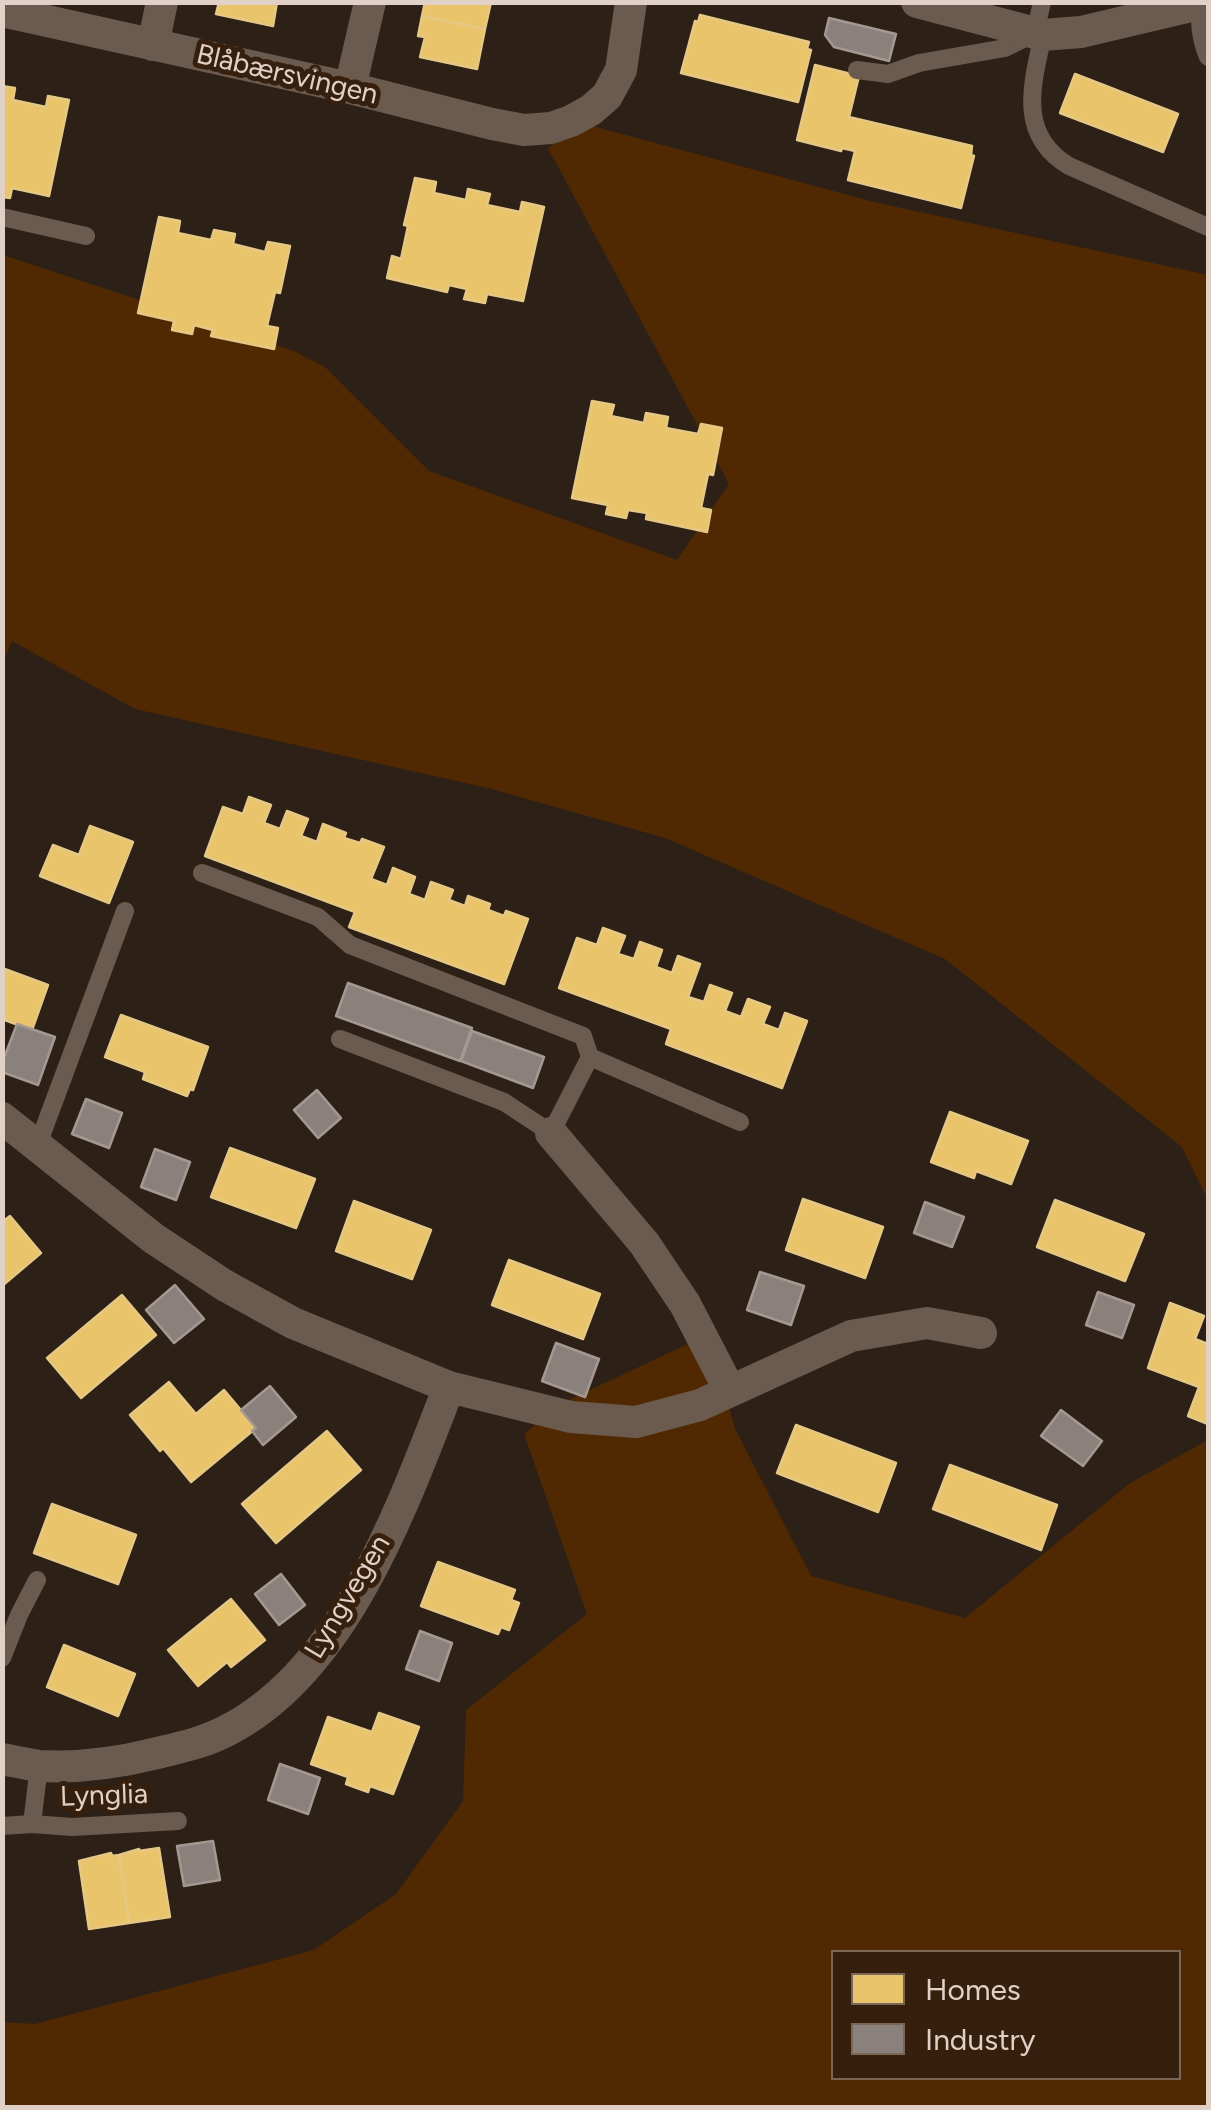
<!DOCTYPE html>
<html>
<head>
<meta charset="utf-8">
<style>
	body { margin:0 }
	#map { position:relative; width:1211px; height:2110px; overflow:hidden; background:#2d2016; font-family:Figtree,sans-serif }
	canvas { display:block }
	.frame { position:absolute; inset:0; border:5px solid #e0d0c5; pointer-events:none }
	.legend { position:absolute; left:831px; top:1950px; width:350px; height:130px; box-sizing:border-box; background:#361f0d; border:2px solid #7a6657; margin:0; padding:12px 18px; list-style:none; font-size:30px; color:#e0d0c5 }
	.legend li { display:flex; align-items:center; gap:20px; height:50px }
	.legend b { width:50px; border:2px solid #7a6657 }
</style>
</head>
<body>
<div id="map">
<canvas width="1211" height="2110"></canvas>
<div class="frame"></div>
<ul class="legend">
<li><b style="height:28px;background:#e9c46a"></b>Homes</li>
<li><b style="height:28px;background:#8a817c"></b>Industry</li>
</ul>
</div>
<script>
const c = document.querySelector('canvas').getContext('2d');
c.lineJoin = 'round';
function paint(path, color) { c.fillStyle = color; c.fill(path, 'evenodd'); }
function strokePath(path, color, width, dash) { c.strokeStyle = color; c.lineWidth = width; c.lineCap = dash ? 'butt' : 'round'; c.setLineDash(dash || []); c.stroke(path); }
function write(font, color, halo, rows, align = 'center') {
  c.font = font + ' Figtree,sans-serif'; c.lineWidth = 10; c.setLineDash([]); c.textBaseline = 'middle'; c.strokeStyle = halo; c.fillStyle = color; for (const [text, x, y, turn = 0] of rows) {
    c.save(); c.translate(x, y); c.rotate((+turn || 0) * Math.PI / 180); c.textAlign = isNaN(turn) ? turn : align; if (halo) c.strokeText(text, 0, 0); c.fillText(text, 0, 0); c.restore();
  }
}
paint(new Path2D(`
	M585 124 874 202 1208 275V1200L1182 1147 945 959 665 838 488 788 135 709 12 641 3 662V255L294 351 325 367 429 471 677 560 729 484 548 148Z
	M709 1334 735 1429 811 1576 965 1618 1130 1483 1208 1440V2107H3L2 2022 35 2024 314 1950 396 1894 463 1801 466 1710 587 1614 524 1434 560 1404ZM834 1952H1178V2078H834Z`), '#502903');
const homes = new Path2D(`
	M219 2H277L273 26 216 14Z
	M425 2H491L485 29 422 16Z
	M700 15 809 42 807 49 811 50 798 102 681 73 695 21 698 22Z
	M422 16 485 29 477 69 420 57 425 37 418 36Z
	M815 65 859 76 849 117 972 146 971 155 974 156 961 208 848 180 855 151 842 148 841 151 797 140Z
	M1075 74 1178 114 1163 152 1060 113Z
	M2 86 15 88 13 100 46 107 48 96 69 100 49 196 12 188 10 198 2 197Z
	M415 178 436 182 434 193 466 200 468 189 490 194 487 205 520 212 522 202 544 207 523 301 487 294 485 303 464 299 467 289 449 285 447 292 387 278 392 256 401 259 408 226 404 225Z
	M159 217 180 221 178 233 211 240 214 230 235 234 233 244 265 252 268 242 290 246 280 293 275 292 267 326 278 328 274 349 211 336 213 330 194 325 192 334 172 330 174 321 138 313Z
	M592 401 614 405 611 416 644 423 646 413 668 417 666 428 698 434 701 424 722 428 713 475 708 474 701 508 711 510 707 532 646 519 647 513 628 510 626 518 606 514 608 505 572 498Z
	M249 797 271 805 264 823 280 829 287 811 308 819 301 836 317 842 323 824 346 833 344 838 360 843 362 839 384 847 371 879 387 885 393 868 415 877 409 894 425 900 431 882 453 890 449 900 465 906 468 896 490 904 488 910 504 916 506 911 528 919 504 984 349 927 355 912 205 856 223 807 243 814Z
	M90 826 133 842 109 903 40 876 53 845 79 855Z
	M603 928 625 936 618 954 634 959 640 942 662 950 656 967 672 973 678 956 700 964 688 997 704 1002 710 985 732 993 725 1011 741 1017 748 999 770 1007 763 1024 779 1030 785 1013 807 1021 782 1088 666 1044 671 1029 559 988 577 938 597 945Z
	M2 968 48 985 32 1030 2 1019Z
	M121 1015 208 1047 193 1090 190 1089 187 1096 143 1079 145 1072 105 1057Z
	M950 1112 1028 1141 1011 1184 976 1171 974 1178 931 1162Z
	M230 1148 315 1179 296 1228 211 1197Z
	M803 1199 883 1227 865 1278 786 1250Z
	M1055 1200 1144 1234 1125 1281 1037 1247Z
	M354 1201 431 1230 412 1279 336 1251Z
	M10 1216 41 1253 2 1286V1222Z
	M509 1260 600 1294 583 1339 492 1305Z
	M122 1295 156 1335 81 1398 47 1358Z
	M1170 1303 1204 1316 1195 1339 1208 1344V1424L1188 1416 1199 1387 1148 1368Z
	M169 1382 196 1414 224 1390 256 1428 191 1482 163 1448 160 1451 130 1415Z
	M796 1425 896 1463 878 1512 777 1473Z
	M327 1431 361 1470 276 1543 242 1504Z
	M950 1465 1057 1505 1041 1550 933 1509Z
	M52 1504 136 1535 118 1584 34 1553Z
	M438 1562 515 1590 511 1600 519 1603 509 1630 501 1627 498 1634 421 1606Z
	M231 1599 265 1640 231 1667 227 1662 198 1686 168 1650Z
	M64 1645 135 1674 118 1716 47 1687Z
	M379 1713 419 1727 393 1794 370 1786 368 1792 346 1784 348 1777 311 1764 328 1717 372 1732Z
	M159 1848 170 1917 129 1923 119 1855 139 1849V1851Z
	M111 1853 112 1856 119 1855 129 1923 89 1929 79 1861Z`);
paint(homes, '#e9c46a');
strokePath(homes, '#e6c885', 2.5);
const industry = new Path2D(`
	M829 18 896 34 889 61 834 47 825 35Z
	M348 983 472 1028 460 1061 336 1016Z
	M17 1024 55 1037 38 1085 2 1072V1063Z
	M472 1031 544 1057 533 1088 461 1061Z
	M317 1090 341 1118 318 1138 294 1110Z
	M86 1099 122 1113 109 1148 72 1134Z
	M155 1149 190 1162 176 1200 141 1187Z
	M925 1202 964 1217 952 1247 914 1233Z
	M760 1272 804 1286 791 1325 747 1310Z
	M175 1285 204 1319 174 1343 146 1310Z
	M1098 1292 1134 1305 1122 1338 1086 1325Z
	M556 1343 599 1359 585 1397 542 1381Z
	M270 1386 296 1417 263 1445 252 1431 256 1428 241 1410Z
	M1061 1410 1102 1441 1083 1466 1041 1436Z
	M281 1574 305 1605 279 1625 255 1594Z
	M420 1631 452 1643 439 1681 406 1669Z
	M280 1764 320 1778 308 1814 268 1800Z
	M213 1841 220 1880 184 1886 177 1846Z`);
paint(industry, '#8a817c');
strokePath(industry, '#a49992', 2.5);
strokePath(new Path2D(`
	M1201 2C1199 23 1200 38 1208 57
	M1043 35C1032 84 1017 135 1069 166L1208 227
	M857 70 888 74 919 63 1005 48 1035 33 1042 2
	M2 217 86 236
	M202 873 318 917 350 945 583 1036 590 1057 551 1133 504 1102 340 1039
	M590 1057 740 1122
	M37 1147 125 911
	M2 1658 19 1615 37 1580
	M32 1824 39 1766
	M2 1826 32 1824 72 1827 178 1821`), '#6b5b4f', 18);
strokePath(new Path2D(`
	M917 2 1043 35 1081 32 1208 2
	M2 11 350 88 492 124 524 130 551 128 571 121 591 110 607 96 621 70 631 2
	M153 45 162 2
	M350 88 370 2
	M2 1118 153 1238 224 1285 293 1323 449 1387 571 1417 636 1422 700 1405 851 1336 927 1323 981 1333
	M551 1133 644 1243 685 1304 730 1391
	M2 1759C15 1761 28 1765 40 1766 78 1768 117 1763 153 1754 178 1748 203 1743 226 1731 345 1671 403 1505 449 1387`), '#6b5b4f', 32);
write('28px', '#e0d0c5', '#361f0d', [
	["Blåbærsvingen",287,75,13],
	["Lyngvegen",348,1597,-59],
	["Lynglia",104,1796,-2]
]);
</script>
</body>
</html>
